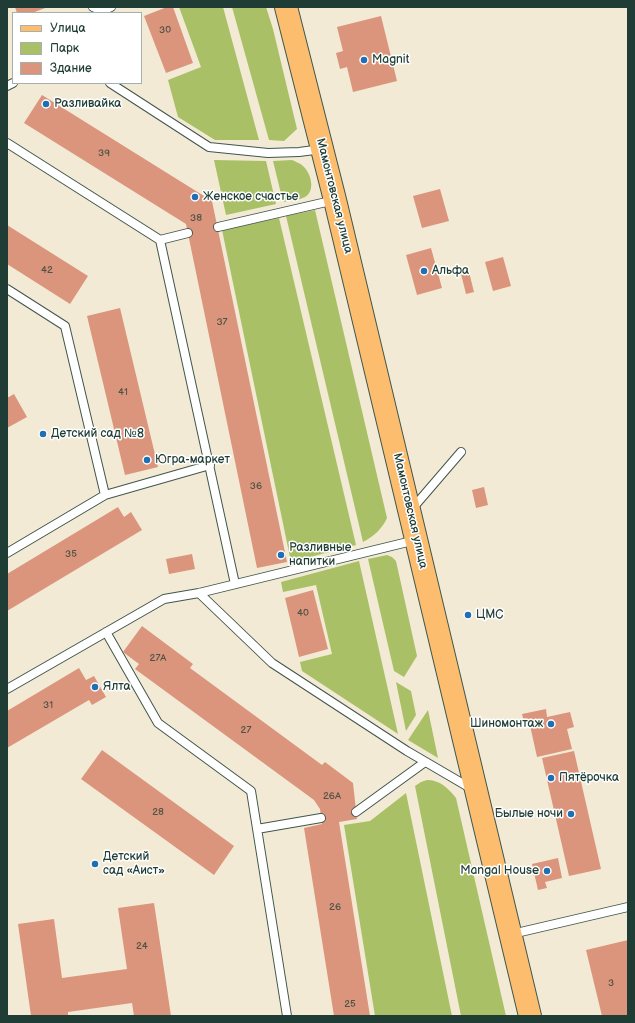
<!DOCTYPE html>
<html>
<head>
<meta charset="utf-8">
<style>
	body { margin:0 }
	#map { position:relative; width:635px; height:1023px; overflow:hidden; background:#f3ead5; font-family:"Balsamiq Sans",sans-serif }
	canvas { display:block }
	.frame { position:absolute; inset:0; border:8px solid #1f3d34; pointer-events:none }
	.legend { position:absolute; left:12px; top:12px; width:130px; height:72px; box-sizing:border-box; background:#fff; border:1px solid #a5b1ae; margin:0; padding:5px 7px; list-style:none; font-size:12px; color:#1f3d34 }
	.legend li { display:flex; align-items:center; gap:8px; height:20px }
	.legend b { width:20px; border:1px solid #a5b1ae }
</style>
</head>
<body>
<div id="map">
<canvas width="635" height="1023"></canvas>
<div class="frame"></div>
<ul class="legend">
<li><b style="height:5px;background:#fcbd6f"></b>Улица</li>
<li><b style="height:11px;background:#a9c066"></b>Парк</li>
<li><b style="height:11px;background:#db957c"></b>Здание</li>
</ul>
</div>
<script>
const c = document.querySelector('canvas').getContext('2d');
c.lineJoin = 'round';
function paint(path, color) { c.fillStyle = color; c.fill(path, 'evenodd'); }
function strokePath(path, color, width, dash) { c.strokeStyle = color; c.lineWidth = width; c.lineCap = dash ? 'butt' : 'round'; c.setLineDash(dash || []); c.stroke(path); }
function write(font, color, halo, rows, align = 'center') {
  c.font = font + ' "Balsamiq Sans",sans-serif'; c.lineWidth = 3; c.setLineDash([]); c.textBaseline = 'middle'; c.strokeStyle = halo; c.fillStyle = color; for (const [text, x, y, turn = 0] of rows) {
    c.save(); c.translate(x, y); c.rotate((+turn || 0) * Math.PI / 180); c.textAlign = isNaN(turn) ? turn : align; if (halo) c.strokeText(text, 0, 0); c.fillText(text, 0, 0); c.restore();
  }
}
paint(new Path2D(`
	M179 7H223L259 140H215L178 117 168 80 201 67Z
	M232 7H266L273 29 297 129 284 141 269 140Z
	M214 160 266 161 276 204 226 215Z
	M292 160C296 162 300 163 303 166 311 173 316 191 305 197 299 200 290 201 283 202L273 161Z
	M315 210 387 518C382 529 374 536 363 542L286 216Z
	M279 218 356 545 291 562 222 230Z
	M387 555 392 557 396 561 417 656 404 677 394 671 368 559Z
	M359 561 398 734 302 671 300 662 332 654 316 585 283 592 281 582Z
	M396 682 411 691 416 715 406 731Z
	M428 710 438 758 408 740Z
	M427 780C440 780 448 788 456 798L506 1016H461L415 786 421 782Z
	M406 793 452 1016H375L344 825 370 821Z`), '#a9c066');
paint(new Path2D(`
	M15 7H48L32 13H17Z
	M167 7H173L193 63 166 73 144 16Z
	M381 16 397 81 353 92 347 67 340 69 336 53 343 51 337 27Z
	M42 95 212 201 287 562 257 568 186 224 24 123Z
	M440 189 449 221 422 228 413 196Z
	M7 225 88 276 70 304 7 264Z
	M431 248 442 288 417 295 406 255Z
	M503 257 511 286 493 291 485 262Z
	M469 272 474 292 466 294 461 274Z
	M120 308 158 467 125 475 87 316Z
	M14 394 27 417 7 428V398Z
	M484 487 488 505 476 508 472 490Z
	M118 507 124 517 131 512 142 530 7 611V574Z
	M192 554 195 569 169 574 166 559Z
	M313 590 328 649 299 657 285 598Z
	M142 626 193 664 190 668 322 765 325 762 353 783 357 819 339 822 370 1016H334L304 828 322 824 320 809 314 800 135 669 139 664 123 652Z
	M79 668 86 680 94 676 106 697 92 705 89 700 7 748V711Z
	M546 709 547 717 570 712 574 727 567 729 572 749 537 757 529 721 524 722 522 714Z
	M102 750 234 846 214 875 81 779Z
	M574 751 601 869 569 876 542 758Z
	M558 858 562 878 545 882 547 888 538 890 532 864Z
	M154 903 171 1016H134L132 1003 68 1012V1016H31L18 924 54 919 62 978 127 969 118 908Z
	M628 940V1016H602L586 950Z`), '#db957c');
const lane = new Path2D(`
	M93 7 102 11 111 7
	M110 83 209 147 268 153 299 152 322 149
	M7 86 13 83
	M7 143 160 240 235 584
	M218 227 335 200
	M160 240 188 233
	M7 289 65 326 105 495
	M412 509 461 452
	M7 553 105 495 210 465
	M199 593 272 663 407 751 472 789
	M106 632 158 723 251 791 287 1016
	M7 689 164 599 199 593 416 540
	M356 812 425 762
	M257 829 321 818
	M512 934 628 907`);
const primary = new Path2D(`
	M286 7 335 200 530 1016`);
strokePath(lane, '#3f574c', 10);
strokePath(primary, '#3f574c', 24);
strokePath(lane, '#fff', 8);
strokePath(primary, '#fcbd6f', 22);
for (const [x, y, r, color] of [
	[364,60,4,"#1f6fb2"],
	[46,104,4,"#1f6fb2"],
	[195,197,4,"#1f6fb2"],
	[424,271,4,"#1f6fb2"],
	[43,434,4,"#1f6fb2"],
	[147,460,4,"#1f6fb2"],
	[281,555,4,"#1f6fb2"],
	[468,615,4,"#1f6fb2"],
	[95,687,4,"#1f6fb2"],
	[551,724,4,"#1f6fb2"],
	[551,778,4,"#1f6fb2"],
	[571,814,4,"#1f6fb2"],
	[95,864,4,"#1f6fb2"],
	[547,871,4,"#1f6fb2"]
]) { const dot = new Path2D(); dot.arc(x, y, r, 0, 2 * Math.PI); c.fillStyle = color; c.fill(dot); strokePath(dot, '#fff', 1.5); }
write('10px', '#4e5346', null, [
	["30",165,30],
	["39",104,153],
	["38",196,218],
	["42",47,270],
	["37",222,322],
	["41",123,392],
	["36",256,486],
	["35",71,554],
	["40",303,613],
	["27А",158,658],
	["31",48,705],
	["27",246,730],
	["26А",332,796],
	["28",158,812],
	["26",335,907],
	["24",142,946],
	["3",611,983],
	["25",350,1004]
]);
write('12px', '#1f3d34', '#fff', [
	["Magnit",372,60],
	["Разливайка",54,104],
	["Женское счастье",203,197],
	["Альфа",432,271],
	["Детский сад №8",51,434],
	["Югра-маркет",155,460],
	["Разливные",289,548],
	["напитки",289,562],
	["ЦМС",476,615],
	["Ялта",103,687],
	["Шиномонтаж",543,724,"right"],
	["Пятёрочка",559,778],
	["Былые ночи",563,814,"right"],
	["Детский",103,857],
	["сад «Аист»",103,871],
	["Mangal House",539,871,"right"]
], 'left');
write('12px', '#1f3d34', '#fff', [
	["Мамонтовская улица",334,196,76],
	["Мамонтовская улица",410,511,77]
]);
</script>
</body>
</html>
